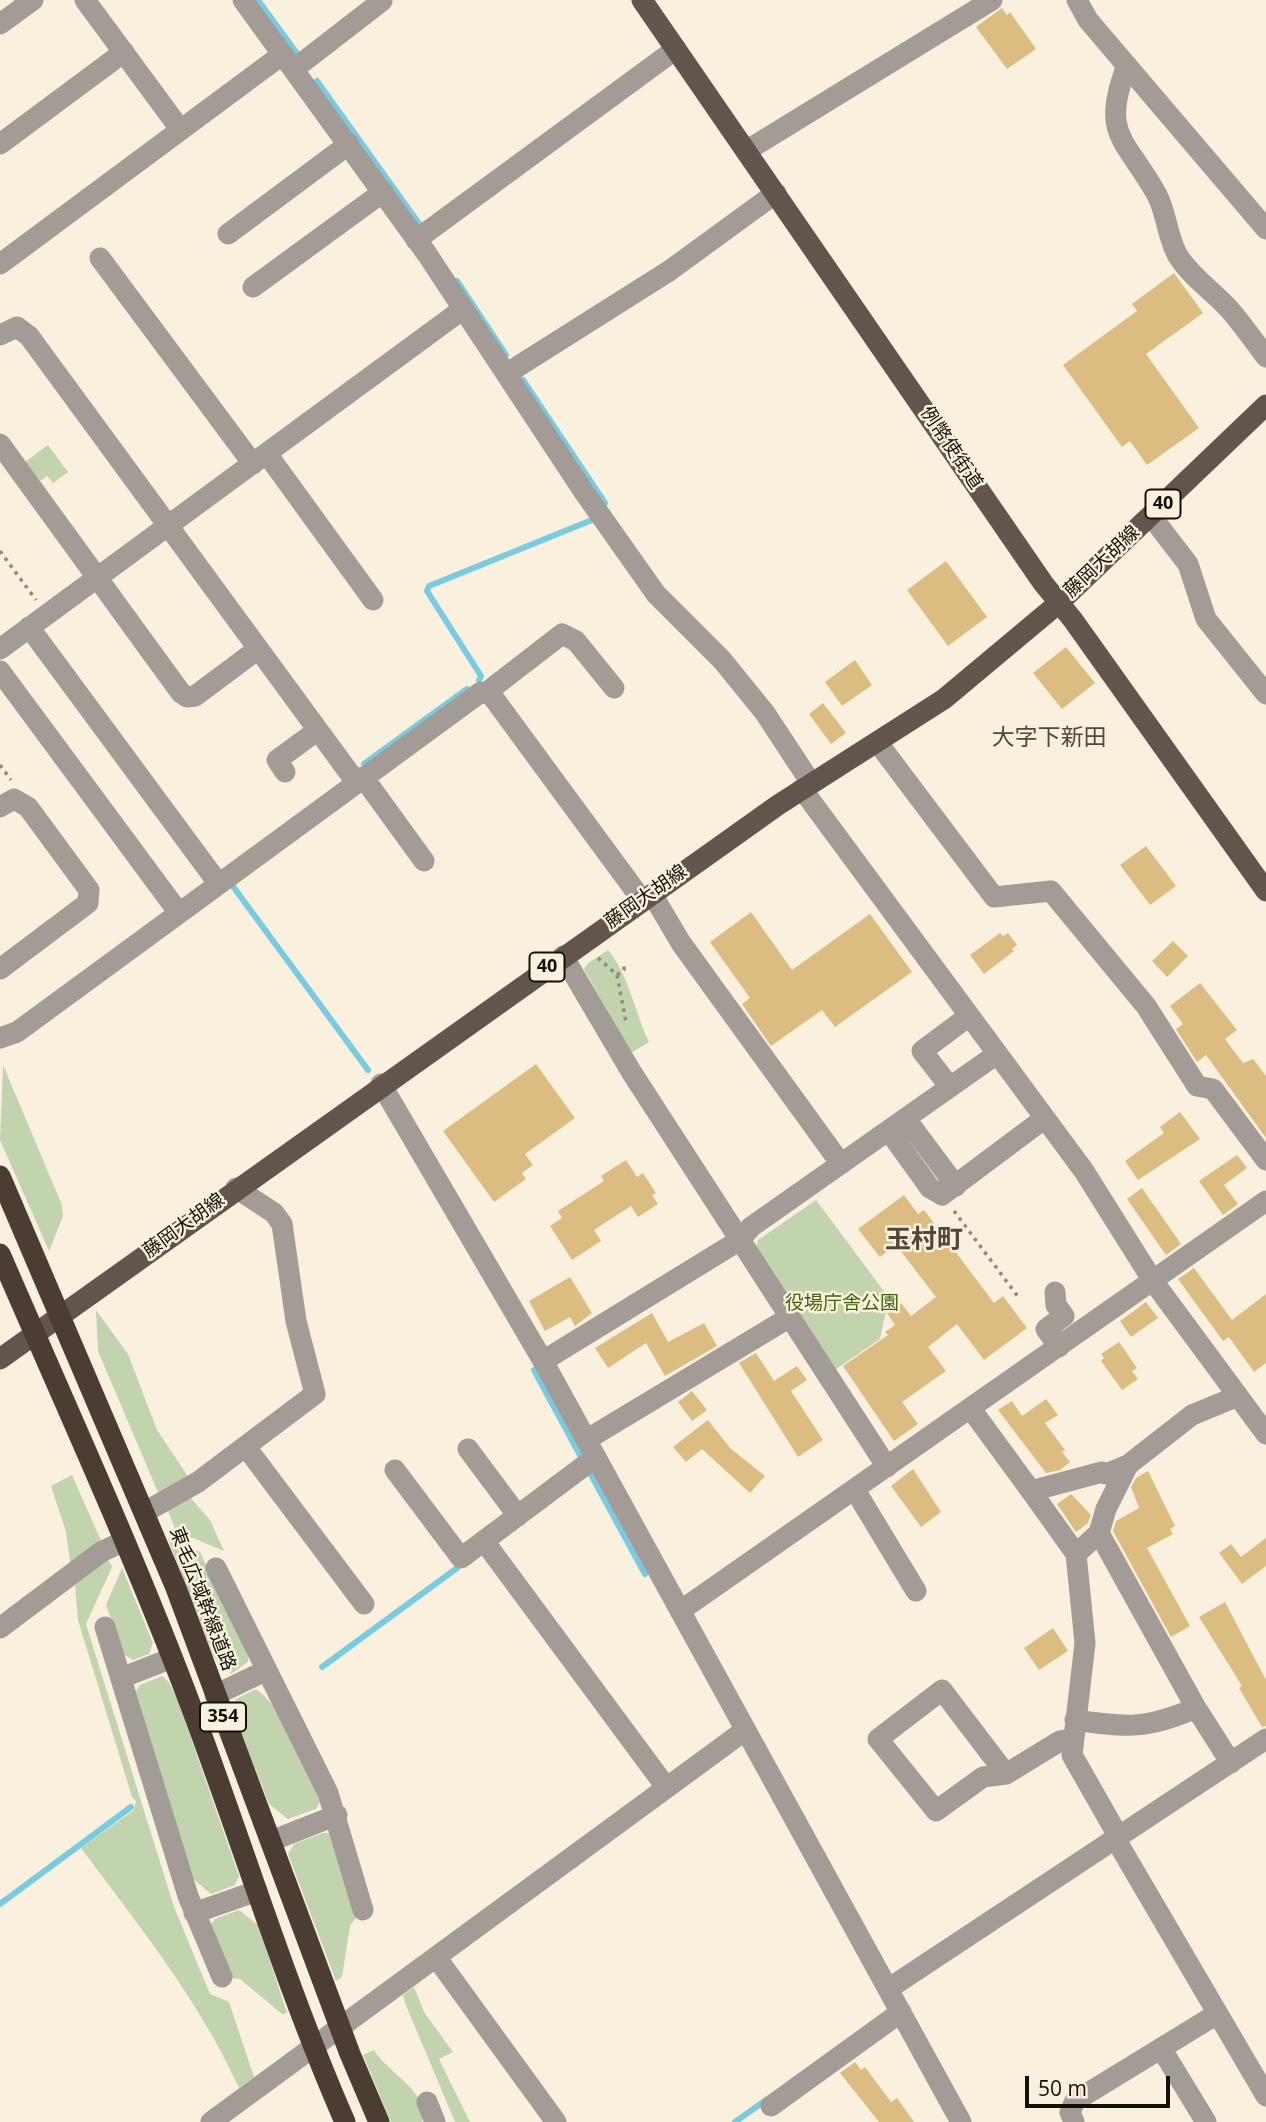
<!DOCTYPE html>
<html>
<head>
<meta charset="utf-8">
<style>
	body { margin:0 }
	#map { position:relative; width:1266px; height:2122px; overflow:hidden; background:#f9f0de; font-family:"Open Sans",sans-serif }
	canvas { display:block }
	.scale { position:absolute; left:1025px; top:2076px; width:145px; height:32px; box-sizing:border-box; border:4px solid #13100a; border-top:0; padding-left:9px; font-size:21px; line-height:24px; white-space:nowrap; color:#13100a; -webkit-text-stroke:5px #f9f0de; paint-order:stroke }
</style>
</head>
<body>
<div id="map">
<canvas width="1266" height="2122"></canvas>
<div class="scale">50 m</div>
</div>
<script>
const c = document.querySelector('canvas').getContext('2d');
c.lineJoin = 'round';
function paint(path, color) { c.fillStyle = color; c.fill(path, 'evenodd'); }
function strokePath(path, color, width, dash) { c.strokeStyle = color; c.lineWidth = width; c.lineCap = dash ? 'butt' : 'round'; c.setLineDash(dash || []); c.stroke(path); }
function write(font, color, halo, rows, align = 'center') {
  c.font = font + ' "Open Sans","Noto Sans JP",sans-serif'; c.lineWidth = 5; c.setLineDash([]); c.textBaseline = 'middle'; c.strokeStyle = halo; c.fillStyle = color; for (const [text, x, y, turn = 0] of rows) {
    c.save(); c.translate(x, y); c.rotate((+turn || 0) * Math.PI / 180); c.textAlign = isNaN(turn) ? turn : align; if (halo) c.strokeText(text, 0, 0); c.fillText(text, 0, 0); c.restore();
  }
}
paint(new Path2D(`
	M48 445 68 472 53 483 47 476 40 481 25 462Z
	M608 950C629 975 635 1013 649 1042L631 1053 584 969 588 963Z
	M3 1065 62 1205 63 1216 49 1251 0 1140Z
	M816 1200 889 1298 880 1339 835 1370 756 1248 758 1240Z
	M96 1310 128 1354 157 1430 189 1478 160 1497 98 1351Z
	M72 1475 102 1543 73 1563 70 1562 66 1532 51 1486Z
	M189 1496 210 1520 224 1551 176 1531 168 1511Z
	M168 1539 200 1552 248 1654V1662L231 1674 213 1656Z
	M107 1557 112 1567 86 1624 174 1907 210 1994 229 2002 254 2077 239 2088C199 2000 139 1926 81 1848L134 1810 136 1801 132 1797 78 1620 75 1585Z
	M122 1568 153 1643 149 1654 133 1660 123 1654 106 1605Z
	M162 1676 169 1682 178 1701 239 1876 235 1885 211 1894 191 1877 136 1691 140 1685Z
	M256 1689C289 1714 306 1764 320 1802L316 1809 288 1819 269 1804 232 1710 236 1699Z
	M323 1833H329L357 1916 350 1926 342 1977 336 1981 288 1854 294 1844Z
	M239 1910 258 1925 287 2013 282 2014 240 1979 231 1978 210 1925 215 1919Z
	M414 1987 424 2012 453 2052 439 2059 470 2122H455L405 2003 403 1995Z
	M374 2050C386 2072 431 2092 422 2122H391L363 2055Z`), '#c1d4ae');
strokePath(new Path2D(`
	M258 0 298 55
	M317 81 420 225
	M457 281 506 355
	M523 380 605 503
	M479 680 481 676 427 591 429 586 592 520
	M364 764 467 689
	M232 885 368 1070
	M534 1370 581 1457
	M586 1473 589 1471 645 1574
	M322 1667 457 1568
	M0 1904 131 1807
	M735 2122 766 2100`), '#7acbe0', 6);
paint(new Path2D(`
	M1002 8 1007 15 1010 12 1036 49 1007 69 976 27Z
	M1174 273 1203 313 1146 354 1199 428 1147 465 1130 441 1122 447 1063 365 1137 311 1132 304Z
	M946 561 987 617 948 646 907 590Z
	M1066 647 1095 683 1062 709 1033 673Z
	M855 660 872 685 842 706 825 682Z
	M823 703 846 733 831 744 809 714Z
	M1146 846 1176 886 1150 905 1120 865Z
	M751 912 792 970 870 914 912 972 835 1027 822 1010 771 1046 742 1004 750 998 710 942Z
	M1000 933 1003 936 1008 933 1017 945 1012 949 1014 951 984 974 970 955Z
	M1173 941 1188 956 1167 977 1152 961Z
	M1200 983 1237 1030 1225 1039 1243 1063 1253 1059 1266 1076V1138L1206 1055 1197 1062 1176 1029 1183 1024 1170 1006Z
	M536 1064 575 1118 525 1154 533 1165 522 1173 526 1179 494 1202 443 1131Z
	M1180 1112 1200 1139 1138 1180 1125 1161 1164 1133 1160 1127Z
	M1237 1155 1247 1168 1224 1185 1238 1204 1223 1215 1199 1181Z
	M626 1160 637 1177 643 1173 656 1193 652 1195 658 1204 638 1217 631 1206 594 1230 601 1241 572 1260 550 1226 562 1218 558 1211 604 1181 601 1176Z
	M1142 1188 1181 1244 1166 1255 1127 1199Z
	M904 1195 918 1214 924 1210 994 1303 1003 1296 1027 1328 984 1360 957 1324 928 1347 946 1371 902 1402 918 1424 894 1441 843 1366 888 1335 885 1332 895 1325 887 1313 901 1303 911 1316 936 1297 896 1245 880 1257 858 1229Z
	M1194 1268 1232 1320 1266 1294V1363L1254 1372 1229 1337 1223 1341 1178 1279Z
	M570 1277 592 1313 575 1326 570 1317 545 1331 529 1301Z
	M1146 1302 1158 1318 1131 1337 1120 1321Z
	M652 1313 668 1342 704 1323 717 1346 665 1376 646 1343 608 1368 595 1348Z
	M1119 1342 1137 1368 1132 1371 1138 1379 1122 1390 1101 1361 1104 1358 1101 1354Z
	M756 1353 774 1381 797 1366 807 1380 791 1391 823 1440 798 1457 739 1363Z
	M692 1391 707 1410 692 1421 678 1402Z
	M1046 1399 1058 1415 1045 1423 1065 1450 1062 1452 1070 1462 1060 1470 1046 1473 998 1410 1012 1401 1022 1416Z
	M708 1420 731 1449 765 1476 750 1493 702 1449 686 1462 673 1447Z
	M913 1469 941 1512 921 1527 891 1486Z
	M1148 1471 1175 1526 1170 1529 1173 1534 1147 1548 1190 1626 1171 1637 1113 1531 1116 1521 1139 1508 1131 1487 1136 1478Z
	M1071 1494 1091 1515 1088 1523 1076 1532 1057 1504Z
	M1266 1538V1566L1242 1584 1219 1553 1231 1544 1241 1557Z
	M1225 1602 1266 1680V1726L1262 1727 1239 1688 1242 1686 1199 1617Z
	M1053 1628 1068 1651 1039 1670 1024 1648Z
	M855 2062 861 2070 865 2067 891 2102 897 2098 914 2122H879L840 2073Z`), '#dcbd81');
strokePath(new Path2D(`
	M0 551 36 600
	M0 765 11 780
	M598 958 617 975 626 1022
	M617 975 624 970V962
	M954 1211 1019 1298`), '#918b7e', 3.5, [3.5, 5]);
strokePath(new Path2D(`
	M85 0 180 129
	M243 0 427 254 584 492 656 594 722 660 765 713 811 783
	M1077 0 1088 20 1266 229
	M0 24 33 0
	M1127 65C1100 136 1125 137 1157 195 1167 214 1167 237 1178 256 1192 278 1213 291 1230 310 1243 325 1254 341 1266 357
	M294 69 382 1
	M0 144 124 52
	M746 151 992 0
	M228 234 349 144
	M416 240 676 49
	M100 258 253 464
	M0 264 283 54
	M253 287 383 192
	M0 335 17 327 29 336 356 782
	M506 374 669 271 776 193
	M0 444 181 693 187 697 195 696 258 649
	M267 454 373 600
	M1151 516 1188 564 1206 619 1266 694
	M29 627 218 883
	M0 649 463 309
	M0 671 179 913
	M487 692 562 634 576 641 614 688
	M878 743 994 897 1051 891 1146 1006 1197 1086 1213 1089 1266 1160
	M285 772 277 760 318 730
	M363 777 424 861
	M802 789 1084 1171 1153 1281 1266 1434
	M0 807 14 799 28 807 89 890 88 903 0 969
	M652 894 681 943 841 1164
	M563 956 632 1073 887 1467
	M0 1038 17 1032 481 692 492 696 642 900
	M381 1084 543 1361 961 2122
	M950 1087 922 1051 969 1016
	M906 1119 956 1186
	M889 1131 930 1188 942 1195 1045 1118
	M1055 1292 1056 1305 1064 1316 1046 1329 1059 1347
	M543 1361 740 1240 751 1227 997 1054
	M971 1409 1031 1491 1102 1472 1106 1474 1128 1465 1192 1415 1238 1396
	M586 1440 790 1317
	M246 1447 364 1604
	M468 1449 518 1516
	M395 1470 461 1558 596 1457
	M855 1490 916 1591
	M1031 1491 1076 1554 1085 1643 1072 1755 1113 1827 1119 1845 1266 2096
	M145 1512 198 1482 315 1394 296 1321 282 1224 274 1213 236 1188
	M1099 1533 1106 1509 1128 1465
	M484 1541 666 1787
	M1076 1554 1099 1533 1196 1708 1231 1763
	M216 1568 328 1793 363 1910
	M680 1611 1266 1201
	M105 1627 188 1896 222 1977
	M0 1628 101 1552 124 1541
	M121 1678 172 1658
	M215 1695 265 1671
	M1075 1720C1127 1728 1147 1729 1196 1708
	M1006 1774 942 1690 878 1739 936 1811 983 1777 1006 1774 1060 1741 1073 1739
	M271 1841 337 1815
	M194 1913 257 1891
	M436 1957 556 2122
	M888 1989 1266 1739
	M1161 2048 1206 2122
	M427 2102 435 2122
	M771 2106 901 2012
	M211 2122 744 1731
	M1074 2122 1070 2112 1075 2101 1217 2014`), '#a39b96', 21);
strokePath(new Path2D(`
	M642 0 1043 583 1073 620 1266 891
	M0 1359 778 805 944 699 1060 602 1266 405`), '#62554d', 21);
strokePath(new Path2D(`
	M0 1176 176 1588 350 2054 379 2122
	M0 1254C64 1402 132 1550 189 1701 242 1841 285 1985 345 2122`), '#4c3d34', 21);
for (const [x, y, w] of [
	[1163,504,35],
	[547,967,35],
	[223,1717,46]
]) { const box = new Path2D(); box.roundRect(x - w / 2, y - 14.5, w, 29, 5); c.fillStyle = '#f9f0de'; c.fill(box); strokePath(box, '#13100a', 2); }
write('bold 18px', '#13100a', null, [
	["40",1163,504],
	["40",547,967],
	["354",223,1717]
]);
write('19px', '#13100a', '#f9f0de', [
	["例幣使街道",951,448,56],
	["藤岡大胡線",1102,562,-43],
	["藤岡大胡線",646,897,-35],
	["藤岡大胡線",184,1226,-36],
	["東毛広域幹線道路",202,1599,69]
]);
write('19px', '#42620d', '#f9f0de', [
	["役場庁舎公園",842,1304]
]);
write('23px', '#504839', '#f9f0de', [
	["大字下新田",1049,738]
]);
write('bold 26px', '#504839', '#f9f0de', [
	["玉村町",924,1241]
]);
</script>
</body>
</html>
